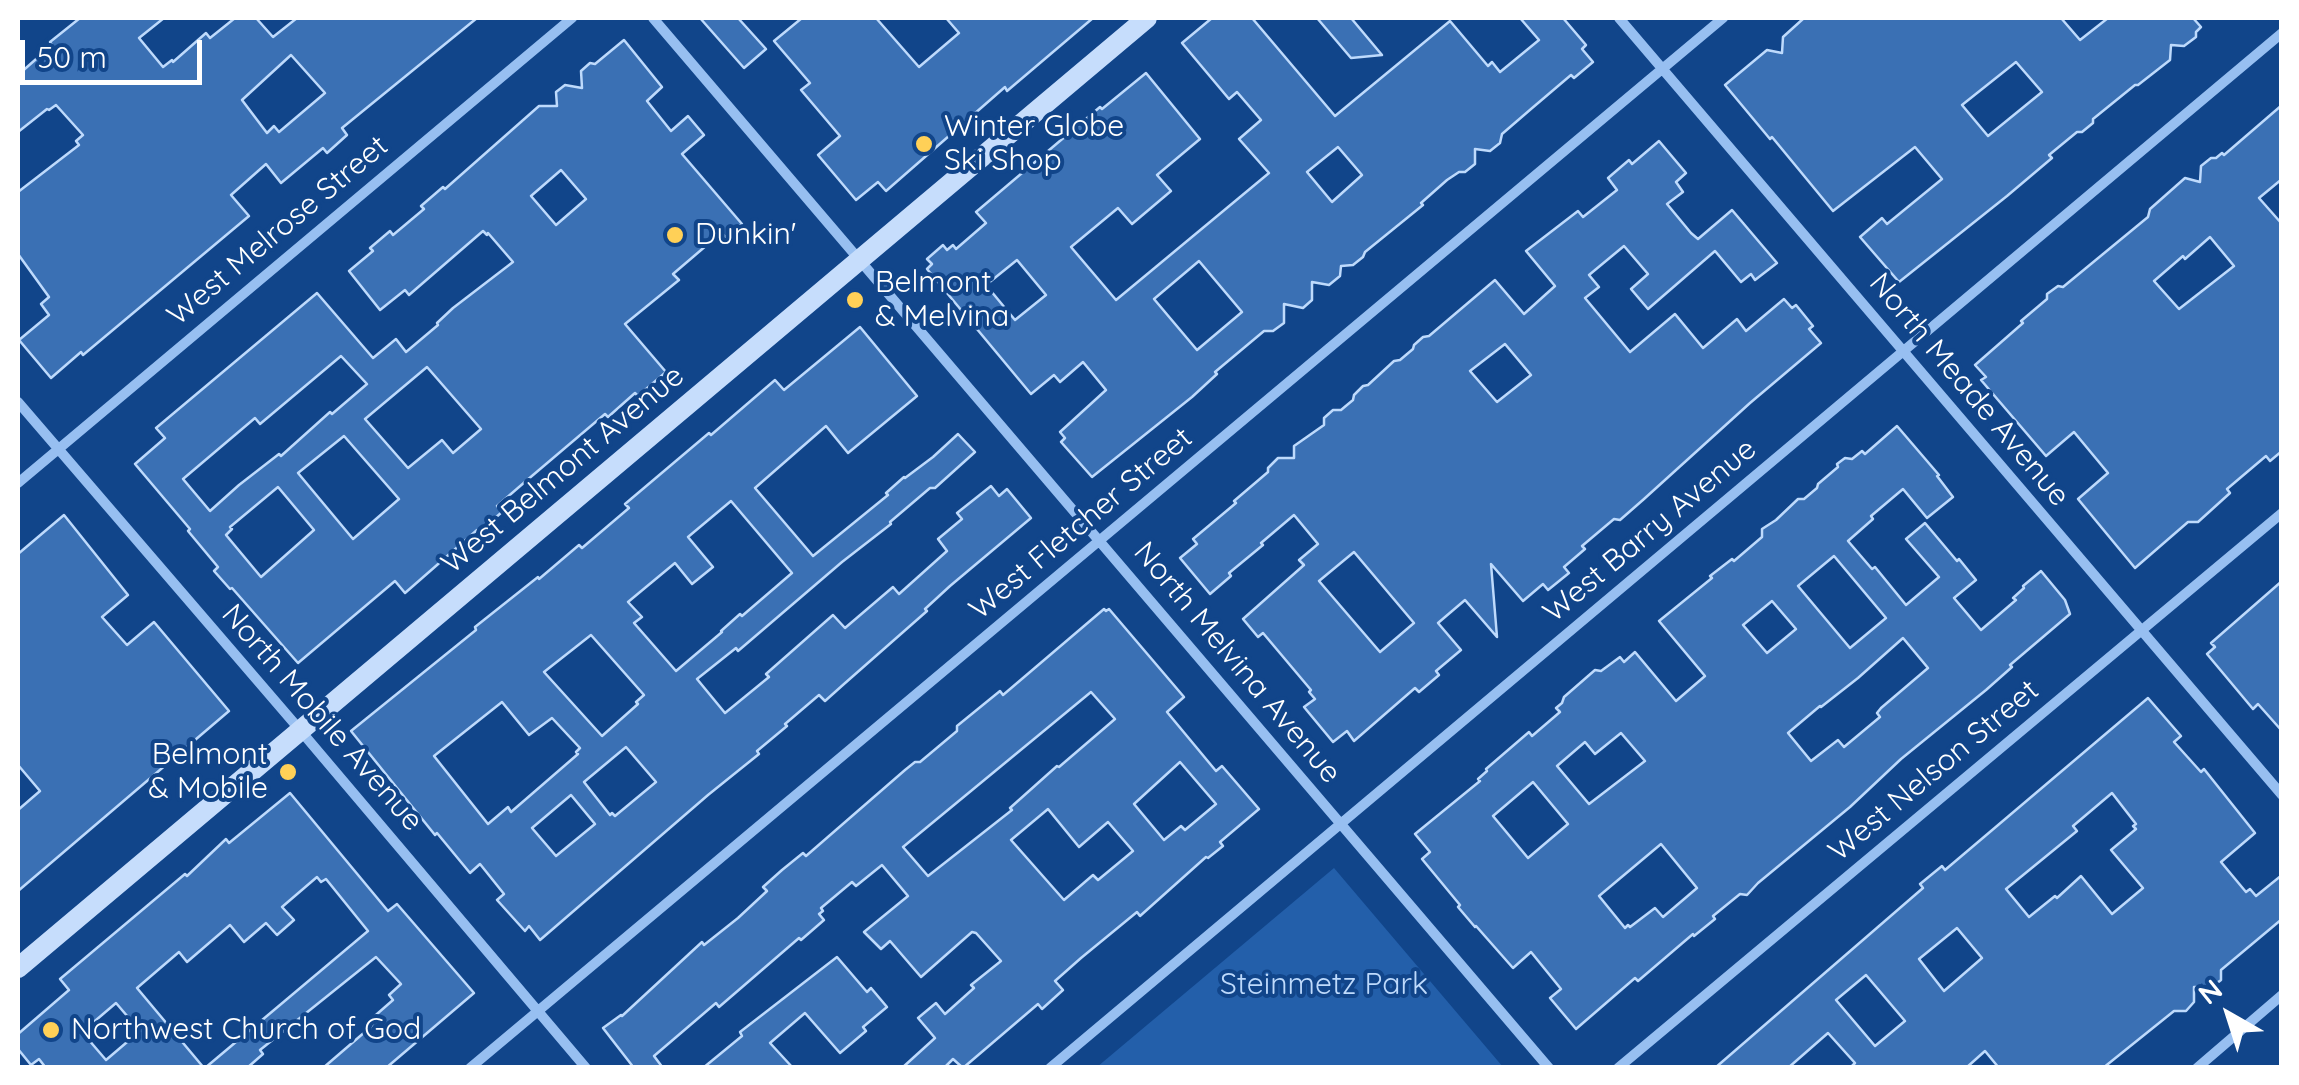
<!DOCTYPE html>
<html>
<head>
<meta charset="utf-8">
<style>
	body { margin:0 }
	#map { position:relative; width:2299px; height:1085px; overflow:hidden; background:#11458a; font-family:Quicksand,sans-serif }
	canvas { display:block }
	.frame { position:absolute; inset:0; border:20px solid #fff; pointer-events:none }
	.north { position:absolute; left:2179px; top:965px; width:100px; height:100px; -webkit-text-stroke:8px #11458a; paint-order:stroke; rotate:321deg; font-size:28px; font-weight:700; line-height:40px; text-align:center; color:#fff }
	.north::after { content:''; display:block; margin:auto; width:35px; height:45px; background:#fff; clip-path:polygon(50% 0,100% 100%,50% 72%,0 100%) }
	.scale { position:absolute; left:20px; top:40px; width:182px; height:45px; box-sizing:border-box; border:5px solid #fff; border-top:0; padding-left:12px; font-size:30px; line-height:35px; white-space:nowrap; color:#fff; -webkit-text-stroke:8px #11458a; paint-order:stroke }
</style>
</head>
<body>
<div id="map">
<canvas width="2299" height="1085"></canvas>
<div class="frame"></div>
<div class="north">N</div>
<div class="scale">50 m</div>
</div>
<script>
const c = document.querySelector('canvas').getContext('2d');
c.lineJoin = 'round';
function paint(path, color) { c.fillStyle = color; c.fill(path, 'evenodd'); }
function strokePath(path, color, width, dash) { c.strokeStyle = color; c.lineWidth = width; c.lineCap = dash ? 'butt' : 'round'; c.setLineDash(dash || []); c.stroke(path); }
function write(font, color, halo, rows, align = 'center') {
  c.font = font + ' Quicksand,sans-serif'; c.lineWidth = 8; c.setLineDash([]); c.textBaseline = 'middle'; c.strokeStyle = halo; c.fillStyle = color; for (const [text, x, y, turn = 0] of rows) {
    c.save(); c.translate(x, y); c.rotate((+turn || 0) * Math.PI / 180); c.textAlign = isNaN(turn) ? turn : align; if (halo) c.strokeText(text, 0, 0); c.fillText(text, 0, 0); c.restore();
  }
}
paint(new Path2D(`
	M1334 868 1503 1067H1097Z`), '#235faa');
const building = new Path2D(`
	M80 18H164L139 38 163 67 172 60 173 62 206 33 210 38 235 18H256L273 37 297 18H477L342 128 347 135 327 153 323 148 281 183 266 164 231 195 249 216 83 355 81 352 51 378 19 340 49 315 41 304 49 297 18 254V192L79 145 76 141 83 135 56 105 49 110 47 109 18 132V75L52 45 50 42ZM291 55 325 93 279 132 274 126 267 133 242 100Z
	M700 18H738L766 49 744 68Z
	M802 18H876L919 67 959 33 946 18H1093L1007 91 1005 87 886 191 878 182 856 200 818 155 840 136 801 90 810 83 774 41Z
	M1212 18H1252L1335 116 1450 21 1488 66 1492 62 1500 72 1539 40 1520 18H1563L1586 45 1582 49 1593 62 1574 78 1571 75 1531 109 1502 134 1500 143 1490 151 1475 149V164L1465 172H1459L1447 180 1421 203 1423 205 1365 252 1363 257 1353 265 1341 266 1340 276 1329 285 1312 282V300L1303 308 1284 304V323L1273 331H1264L1215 372 1217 374 1192 397 1092 477 1061 442 1065 438 1060 432 1106 390 1083 362 1060 382 1054 375 1031 394 927 269 932 264 927 259 943 245 947 250 953 245 956 249 986 223 976 212 1100 107 1102 109 1146 73 1200 139 1157 175 1171 191 1132 224 1118 208 1071 247 1116 300 1269 173 1239 139 1261 120 1237 92 1229 99 1182 43ZM1338 147 1362 175 1332 202 1307 172ZM1017 260 1046 295 1015 320 986 285ZM1199 261 1242 312 1197 350 1154 299Z
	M1317 18H1351L1382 55 1351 58Z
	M1804 18H2061L2080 40 2108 18H2193L2201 27 2196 32V37L2184 46 2171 45 2170 60 2138 85H2135L2093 119V123L2082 132H2077L2049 155 2052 158 2007 196 1899 282 1860 237 1882 218 1887 224 1942 179 1915 147 1833 211 1772 137 1770 139 1725 85 1767 50 1782 53 1783 37ZM2016 62 2042 92 1988 136 1962 105Z
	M624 40 662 87 647 101 671 131 688 116 704 135 682 154 742 224 726 237 721 233 673 274 679 280 625 324 666 372 638 396 635 393 608 417 605 414 526 481 497 506 502 512 479 532 477 530 405 593 395 581 298 663 232 588 230 589 214 571 218 567 188 531 190 529 135 464 165 438 156 428 317 293 373 358 396 339 406 352 438 325 437 323 453 308 513 262 488 233 487 235 483 231 409 295 405 290 380 310 349 271 373 251 370 248 390 231 393 235 424 209 421 206 443 187 445 189 539 106H557L556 92 565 85 582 88 581 71 590 63 595 64ZM561 170 586 199 556 225 531 196ZM341 356 367 384 332 414 330 412 281 456 279 454 239 485 210 511 183 479 255 418 260 424ZM427 367 481 429 453 453 442 440 408 468 365 419ZM344 436 399 499 353 539 298 473ZM278 487 314 530 261 577 226 535 232 529 230 527Z
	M2282 105V179L2259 198 2282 224V451L2270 461 2266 456 2227 489 2230 493 2198 522H2188L2135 568 2078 499 2108 473 2074 432 2046 456 1981 380 1986 377 1975 365 2023 323 2021 321 2047 299V294L2058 286 2063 287 2148 217 2150 209 2185 178 2200 182 2201 166 2211 158H2216L2222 153 2224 155ZM2210 237 2234 266 2179 309 2154 281 2183 256 2185 259Z
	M1659 141 1686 173 1676 182 1683 192 1667 204 1691 233 1698 239 1732 210 1777 263 1755 280 1751 274 1741 282 1715 251 1648 309 1631 289 1648 274 1624 246 1589 275 1599 287 1585 298 1630 352 1675 314 1703 348 1737 319 1746 331 1784 299 1792 308 1796 305 1813 326 1809 329 1821 343 1750 403 1644 499 1620 520 1614 519 1582 546 1585 549 1564 567 1569 573 1548 590 1543 584 1523 601 1491 564 1497 637 1465 600 1438 623 1461 650 1436 671 1439 675 1419 692 1415 688 1354 741 1347 731 1333 742 1304 707 1315 699 1309 692 1311 690 1263 633 1258 637 1243 619 1304 565 1299 560 1318 544 1294 515 1261 543 1263 545 1229 573 1231 576 1210 594 1180 558 1197 544 1193 539 1236 503 1234 501 1268 472V468L1278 458H1294V446L1324 425V418L1333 410H1341L1353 400 1354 395 1363 386 1368 385 1394 361 1400 360 1413 349 1414 345 1423 337 1429 336 1495 280 1524 314 1555 286 1526 251 1578 211 1583 217 1617 190 1608 178 1629 160 1632 164ZM1505 344 1531 375 1497 402 1470 371ZM1354 552 1414 623 1380 652 1319 581Z
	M860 327 917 396 848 453 826 426 755 488 813 556 888 495 886 493 904 477 905 478 933 457 958 434 975 452 935 488H930L890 522 891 524 842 562 738 651 736 648 697 679 725 713 769 677 766 674 833 615 845 628 893 587 899 594 947 551 938 539 962 519 957 513 991 486 999 496 1007 489 1031 518 950 586 925 609 927 611 844 684 825 701 819 695 785 724 787 726 757 751 759 754 708 795 540 940 529 926 525 931 497 900 504 894 480 864 470 873 437 833 435 835 351 731 476 630 475 627 538 577 539 579 579 545 582 548 629 508 625 504 709 433 711 435 775 380 784 390ZM731 501 792 573 742 616 740 614 721 631 722 632 676 671 634 623 642 617 628 602 675 563 692 584 713 567 688 537ZM591 635 644 695 636 702 638 704 602 736 544 672ZM502 702 529 735 552 718 580 748 576 752 578 754 511 812 508 807 488 824 434 756ZM626 747 656 782 615 816 612 813 610 815 584 782ZM571 795 595 824 556 856 532 828Z
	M1897 426 1939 475 1937 476 1953 497 1927 518 1903 489 1871 516 1873 519 1848 541 1872 569 1875 567 1906 605 1939 577 1906 539 1925 523 1957 561 1959 559 1976 580 1954 598 1981 630 2016 600 2013 598 2024 588 2023 586 2041 571 2065 600 2070 614 2010 665 2012 667 1986 690 1901 759 1850 807 1758 883 1747 895 1740 894 1713 916 1715 919 1694 936 1693 934 1638 981 1635 978 1576 1029 1550 998 1561 989 1531 952 1513 968 1476 926 1475 927 1458 907 1460 905 1422 859 1430 852 1415 834 1480 781 1478 779 1487 771 1486 769 1529 732 1532 736 1560 712 1556 708 1562 703 1564 697 1595 670 1601 671 1620 657 1624 662 1635 652 1676 701 1705 676 1659 621 1712 578 1710 576 1732 559 1734 561 1762 537V529L1776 520 1798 499H1804L1817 488 1818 484 1838 467 1837 464 1845 458 1852 459 1862 451 1865 454ZM1834 556 1886 618 1850 648 1798 586ZM1772 601 1796 629 1767 653 1743 625ZM1903 638 1928 668 1881 708 1877 713 1880 717 1844 747 1838 740 1811 761 1788 733 1820 706 1821 707 1858 678ZM1621 733 1645 761 1589 804 1557 766 1585 742 1595 754ZM1533 782 1568 824 1528 858 1493 816ZM1661 844 1697 888 1663 917 1655 908 1630 927 1628 925 1625 928 1599 896Z
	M64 515 128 595 102 617 127 645 154 622 229 711 18 891V810L40 791 18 765V554Z
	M2282 581V731L2258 704 2253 709 2207 654 2215 647 2211 643Z
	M1104 609 1106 611 1109 609 1184 697 1167 712 1216 771 1222 766 1259 809 1220 842 1223 846 1208 858 1206 857 1140 916 1137 912 1081 958 1055 981 1063 990 1042 1009 1038 1004 963 1068 953 1059 944 1068H902L935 1038 918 1018 936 1003 945 1014 974 988 971 985 1001 961 976 933 972 932 921 977 890 941 881 949 864 932 908 896 882 865 856 886 852 882 821 908 823 911 819 914 824 920 801 940 799 938 719 1007 716 1003 654 1056 663 1068H634L603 1028 621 1015 622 1016 702 942 704 945 738 918 767 891 763 887 782 870 803 853 806 856 905 770 915 762H920L957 731V726L1000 691 1003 695ZM1091 692 1115 719 1059 767 1057 766 1010 808 1012 810 928 876 903 847ZM1180 762 1216 804 1185 830 1181 826 1164 840 1134 804ZM1048 809 1079 847 1108 822 1133 851 1098 880 1093 875 1064 900 1011 840Z
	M2148 698 2181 736 2174 742 2201 772 2204 769 2255 833 2221 862 2246 892 2250 889 2256 896 2282 875V919L2221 970V980L2212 987H2194V1002L2186 1011H2174L2103 1068H1999L1985 1051 1966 1068H1850L1855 1063 1828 1033 1788 1068H1715L1923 888 1920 884 1942 866 1945 870ZM2112 793 2136 824 2133 826 2136 829 2111 850 2143 888 2112 914 2081 876 2057 898 2055 896 2029 917 2006 889 2077 831 2073 826ZM1957 928 1982 958 1944 991 1919 959ZM1866 975 1905 1021 1875 1046 1836 1000Z
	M290 793 388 911 397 904 474 993 386 1068H323L373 1025 369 1021 393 1000 389 995 401 984 376 957 260 1050 263 1054 247 1068H205L368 931 326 879 321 882 317 877 282 907 294 920 277 935 266 923 244 942 230 925 187 962 179 952 137 988 204 1068H46L39 1059 31 1065 18 1049V1034L69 990 60 979 185 874 187 876 226 839 229 843ZM116 1003 140 1031 106 1060 82 1032Z
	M837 957 867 992 871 988 887 1007 863 1027 866 1031 840 1053 805 1013 770 1043 793 1068H703L742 1036 740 1032Z`);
paint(building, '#3a70b4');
strokePath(building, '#bedafc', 2.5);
strokePath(new Path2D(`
	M653 18 1549 1068
	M1619 18 2282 795
	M18 402 300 730 586 1068
	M18 483 572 18
	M470 1068 1723 18
	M1050 1068 2282 33
	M1618 1068 2282 513
	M2197 1068 2282 995`), '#97bff1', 10);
strokePath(new Path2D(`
	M18 968 1147 18`), '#c6ddfc', 20);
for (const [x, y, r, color] of [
	[924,144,10,"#ffd057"],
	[675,235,10,"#ffd057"],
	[855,300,10,"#ffd057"],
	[288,772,10,"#ffd057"],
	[51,1030,10,"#ffd057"]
]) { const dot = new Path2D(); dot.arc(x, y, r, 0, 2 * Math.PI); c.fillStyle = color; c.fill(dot); strokePath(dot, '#11458a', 4); }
write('30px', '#fff', '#11458a', [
	["Winter Globe",944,127],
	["Ski Shop",944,161],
	["Dunkin'",695,235],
	["Belmont",875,283],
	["& Melvina",875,317],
	["Belmont",268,755,"right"],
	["& Mobile",268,789,"right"],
	["Northwest Church of God",71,1030]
], 'left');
write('30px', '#fff', '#11458a', [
	["West Melrose Street",278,231,-40],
	["North Meade Avenue",1969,390,50],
	["West Belmont Avenue",563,470,-40],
	["West Fletcher Street",1081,524,-40],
	["West Barry Avenue",1650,531,-40],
	["North Melvina Avenue",1237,663,50],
	["North Mobile Avenue",322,718,49],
	["West Nelson Street",1934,771,-40]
]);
write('30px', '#bedafc', '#11458a', [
	["Steinmetz Park",1324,985]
]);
</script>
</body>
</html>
